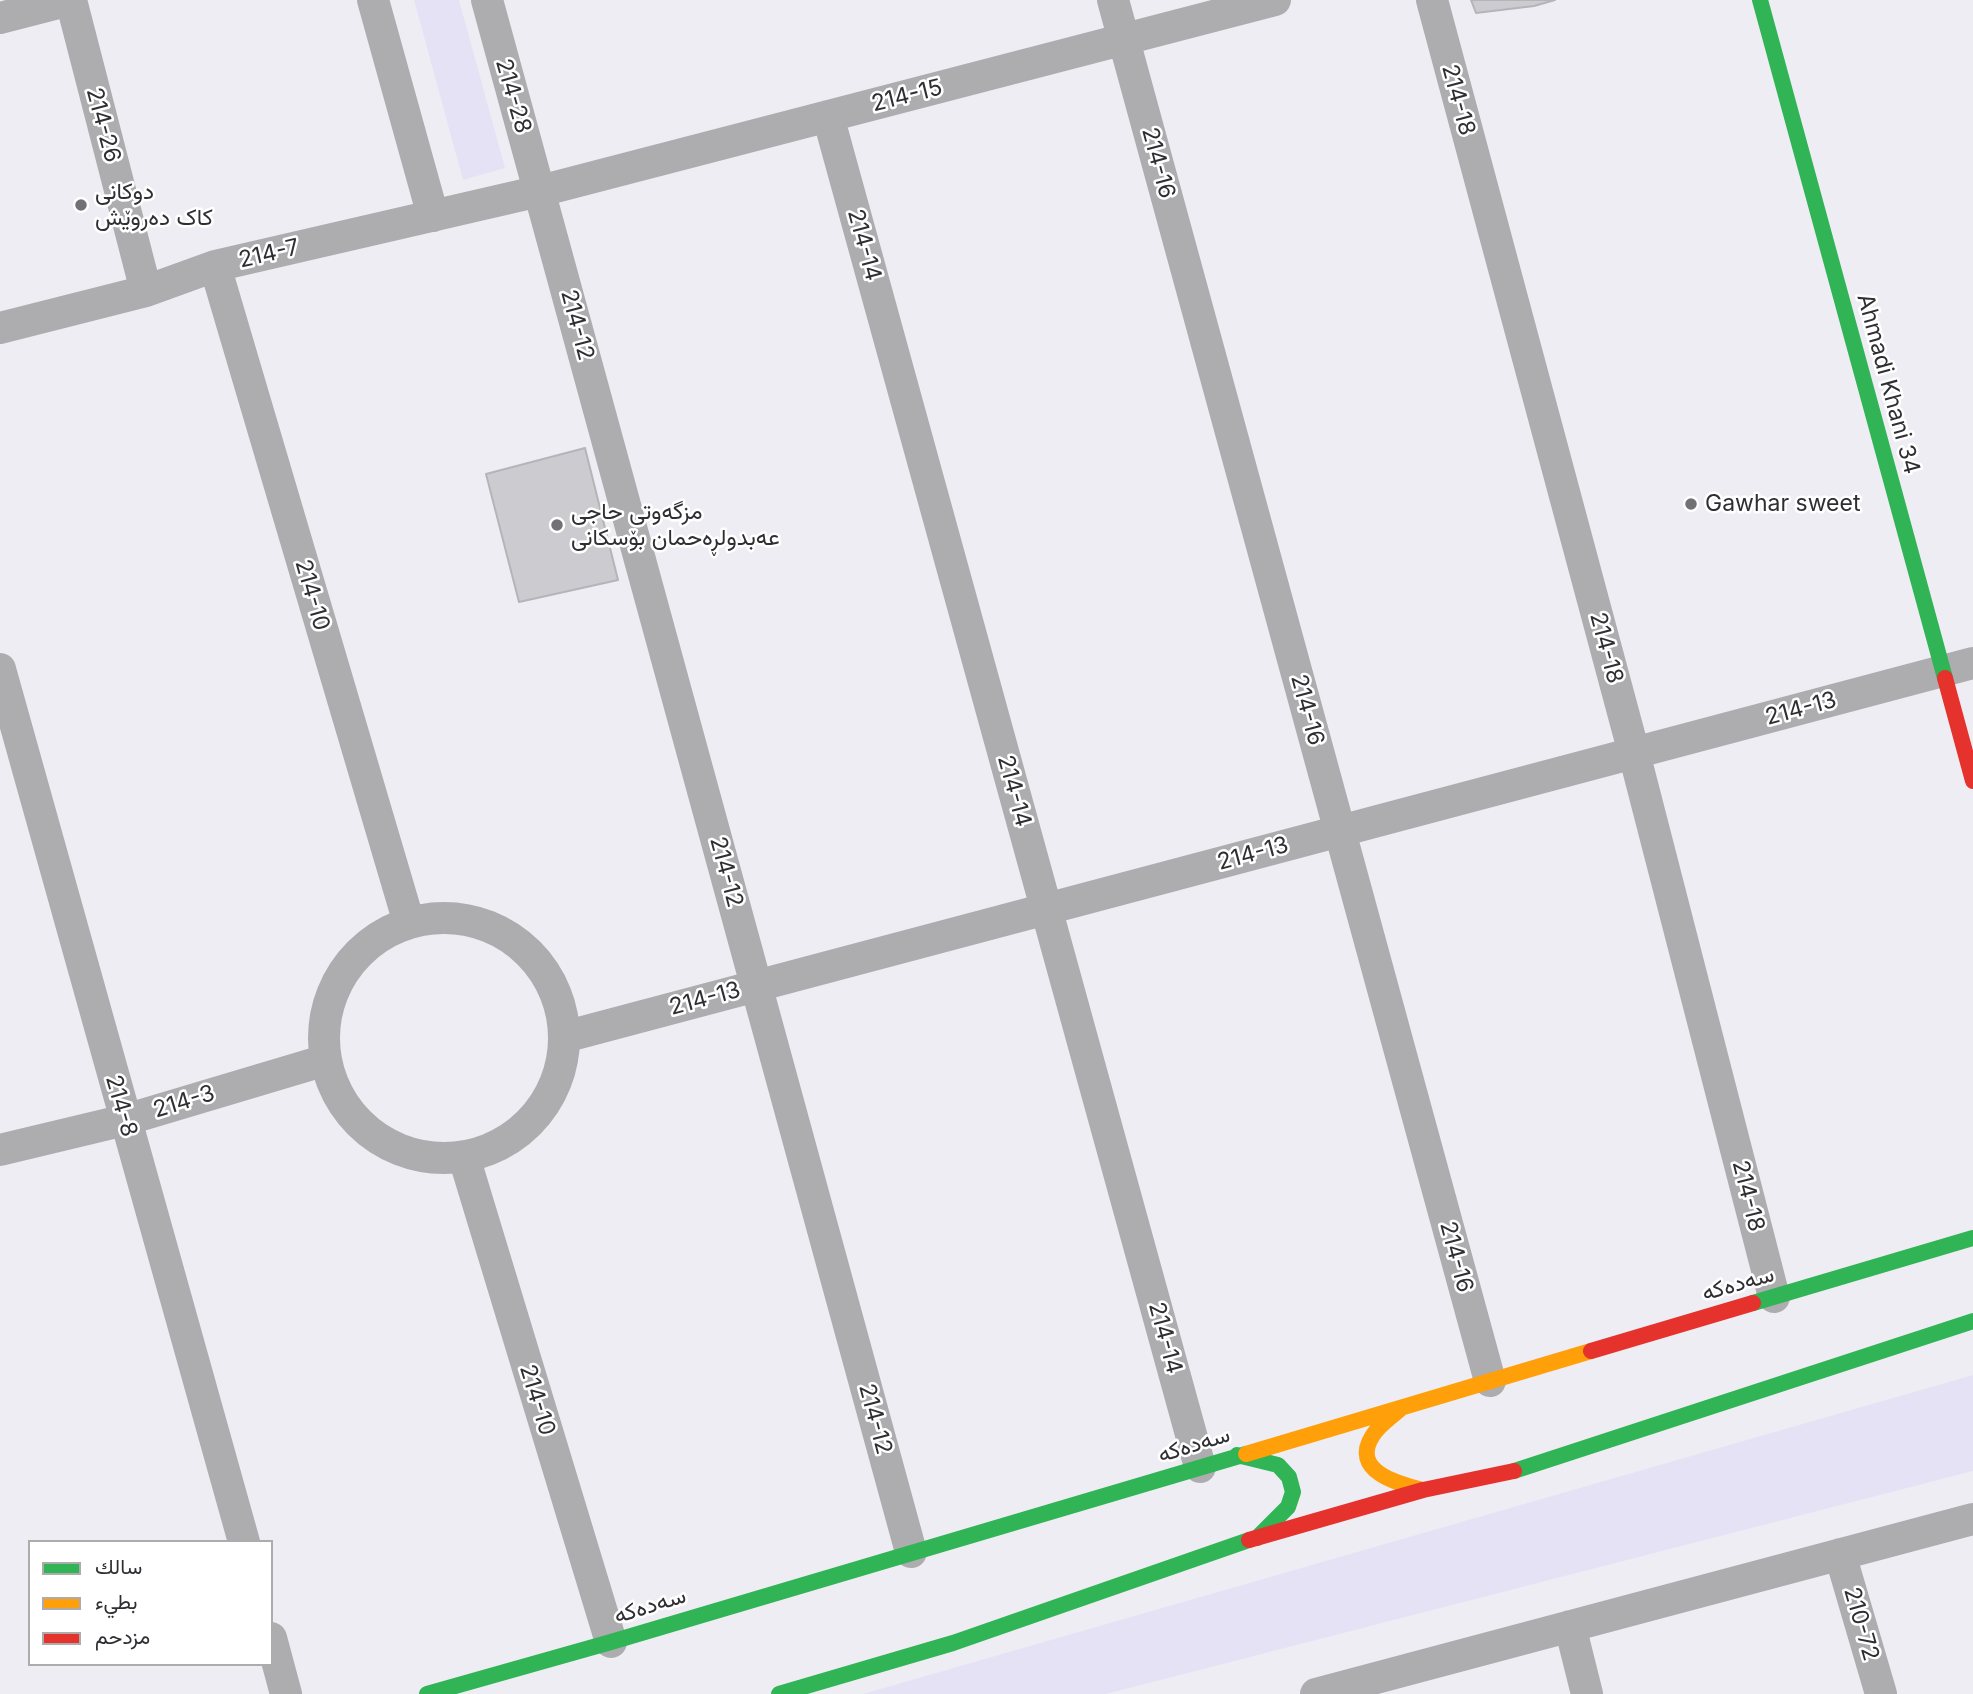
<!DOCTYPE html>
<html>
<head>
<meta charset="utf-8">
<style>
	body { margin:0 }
	#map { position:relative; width:1973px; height:1694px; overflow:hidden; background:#eeedf3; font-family:Inter,Vazirmatn,sans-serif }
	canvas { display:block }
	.legend { position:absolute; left:28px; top:1540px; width:245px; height:126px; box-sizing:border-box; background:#fff; border:2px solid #acacad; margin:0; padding:9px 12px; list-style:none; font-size:21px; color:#2f2f33 }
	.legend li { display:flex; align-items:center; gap:14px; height:35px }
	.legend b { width:35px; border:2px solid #acacad }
</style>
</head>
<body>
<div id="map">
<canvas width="1973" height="1694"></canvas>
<ul class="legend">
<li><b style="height:9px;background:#30b455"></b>سالك</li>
<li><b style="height:9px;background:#ff9f0a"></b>بطيء</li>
<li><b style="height:9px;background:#e5322d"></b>مزدحم</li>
</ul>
</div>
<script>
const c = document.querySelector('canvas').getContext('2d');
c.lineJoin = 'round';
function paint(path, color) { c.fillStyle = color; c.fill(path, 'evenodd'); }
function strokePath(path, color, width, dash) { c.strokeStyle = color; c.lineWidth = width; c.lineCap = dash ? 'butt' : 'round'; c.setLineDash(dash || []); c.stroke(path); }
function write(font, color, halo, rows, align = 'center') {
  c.font = font + ' Inter,Vazirmatn,sans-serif'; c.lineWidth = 5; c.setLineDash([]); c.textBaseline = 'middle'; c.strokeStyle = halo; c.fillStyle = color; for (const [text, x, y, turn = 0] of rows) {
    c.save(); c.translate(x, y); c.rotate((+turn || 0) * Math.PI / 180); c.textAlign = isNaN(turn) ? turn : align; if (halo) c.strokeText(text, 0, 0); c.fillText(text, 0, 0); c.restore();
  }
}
paint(new Path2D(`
	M414 0H459L505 168 463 180Z
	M1973 1375V1471L1106 1694H863Z`), '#e5e2f6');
const building = new Path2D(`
	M1471 0H1555L1534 6 1476 13Z
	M585 448 618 580 519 602 486 474Z`);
paint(building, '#ccccd0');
strokePath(building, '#b5b4b9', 2);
strokePath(new Path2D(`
	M71 0 146 291
	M373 0 433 216
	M487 0 911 1552
	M1113 0 1490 1381
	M1432 0 1634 753 1774 1297
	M0 18 70 0
	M828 116 1200 1467
	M215 266 409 923
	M0 328 146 291 215 266 540 191 1275 0
	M0 669 244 1542
	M324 1038a120 120 0 1 1 240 0a120 120 0 1 1-240 0Z
	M564 1037 1973 663
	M0 1150 125 1120 326 1060
	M464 1157 611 1642
	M1840 1554 1881 1694
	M1570 1626 1587 1694
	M271 1638 286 1694
	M1316 1694 1973 1519`), '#adacaf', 32);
strokePath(new Path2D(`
	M1760 0 1945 678
	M1753 1303 1973 1238
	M1237 1455 1278 1465 1289 1477 1293 1492 1288 1507 1257 1538
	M1514 1471 1973 1321
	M427 1694 611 1642 1246 1454
	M779 1694 953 1643 1249 1540`), '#30b455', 16);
strokePath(new Path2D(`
	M1401 1408C1392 1417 1380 1424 1373 1435 1349 1471 1399 1484 1423 1490
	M1246 1454 1591 1351`), '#ff9f0a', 16);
strokePath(new Path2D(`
	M1945 678 1973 781
	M1591 1351 1753 1303
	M1249 1540 1423 1490 1514 1471`), '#e5322d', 16);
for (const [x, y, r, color] of [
	[81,205,7,"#727276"],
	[1691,504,7,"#727276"],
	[557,525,7,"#727276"]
]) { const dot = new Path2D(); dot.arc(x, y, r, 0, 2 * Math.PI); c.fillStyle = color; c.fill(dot); strokePath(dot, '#fff', 2.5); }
write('23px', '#2f2f33', '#fff', [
	["214-28",513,96,74],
	["214-15",907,96,-14],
	["214-18",1458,100,75],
	["214-26",103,125,75],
	["214-16",1158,163,75],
	["214-14",864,245,75],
	["214-7",269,254,-13],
	["214-12",577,325,75],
	["Ahmadi Khani 34",1888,384,75],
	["214-10",312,595,74],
	["214-18",1606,648,75],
	["214-13",1801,709,-15],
	["214-16",1307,710,75],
	["214-14",1014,791,75],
	["214-13",1253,854,-15],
	["214-12",726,872,75],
	["214-13",705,999,-15],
	["214-3",184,1102,-17],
	["214-8",121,1106,74],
	["214-18",1748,1196,76],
	["214-16",1456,1257,75],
	["سەدەکە",1738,1284,-16],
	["214-14",1165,1338,75],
	["214-10",537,1400,73],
	["214-12",875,1419,75],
	["سەدەکە",1194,1445,-17],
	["سەدەکە",650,1606,-17],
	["210-72",1861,1624,74]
]);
write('23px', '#2f2f33', '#fff', [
	["دوکانی",95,192],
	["کاک دەروێش",95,218],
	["Gawhar sweet",1705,504],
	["مزگەوتی حاجی",571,512],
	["عەبدولڕەحمان بۆسکانی",571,538]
], 'left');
</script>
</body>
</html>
